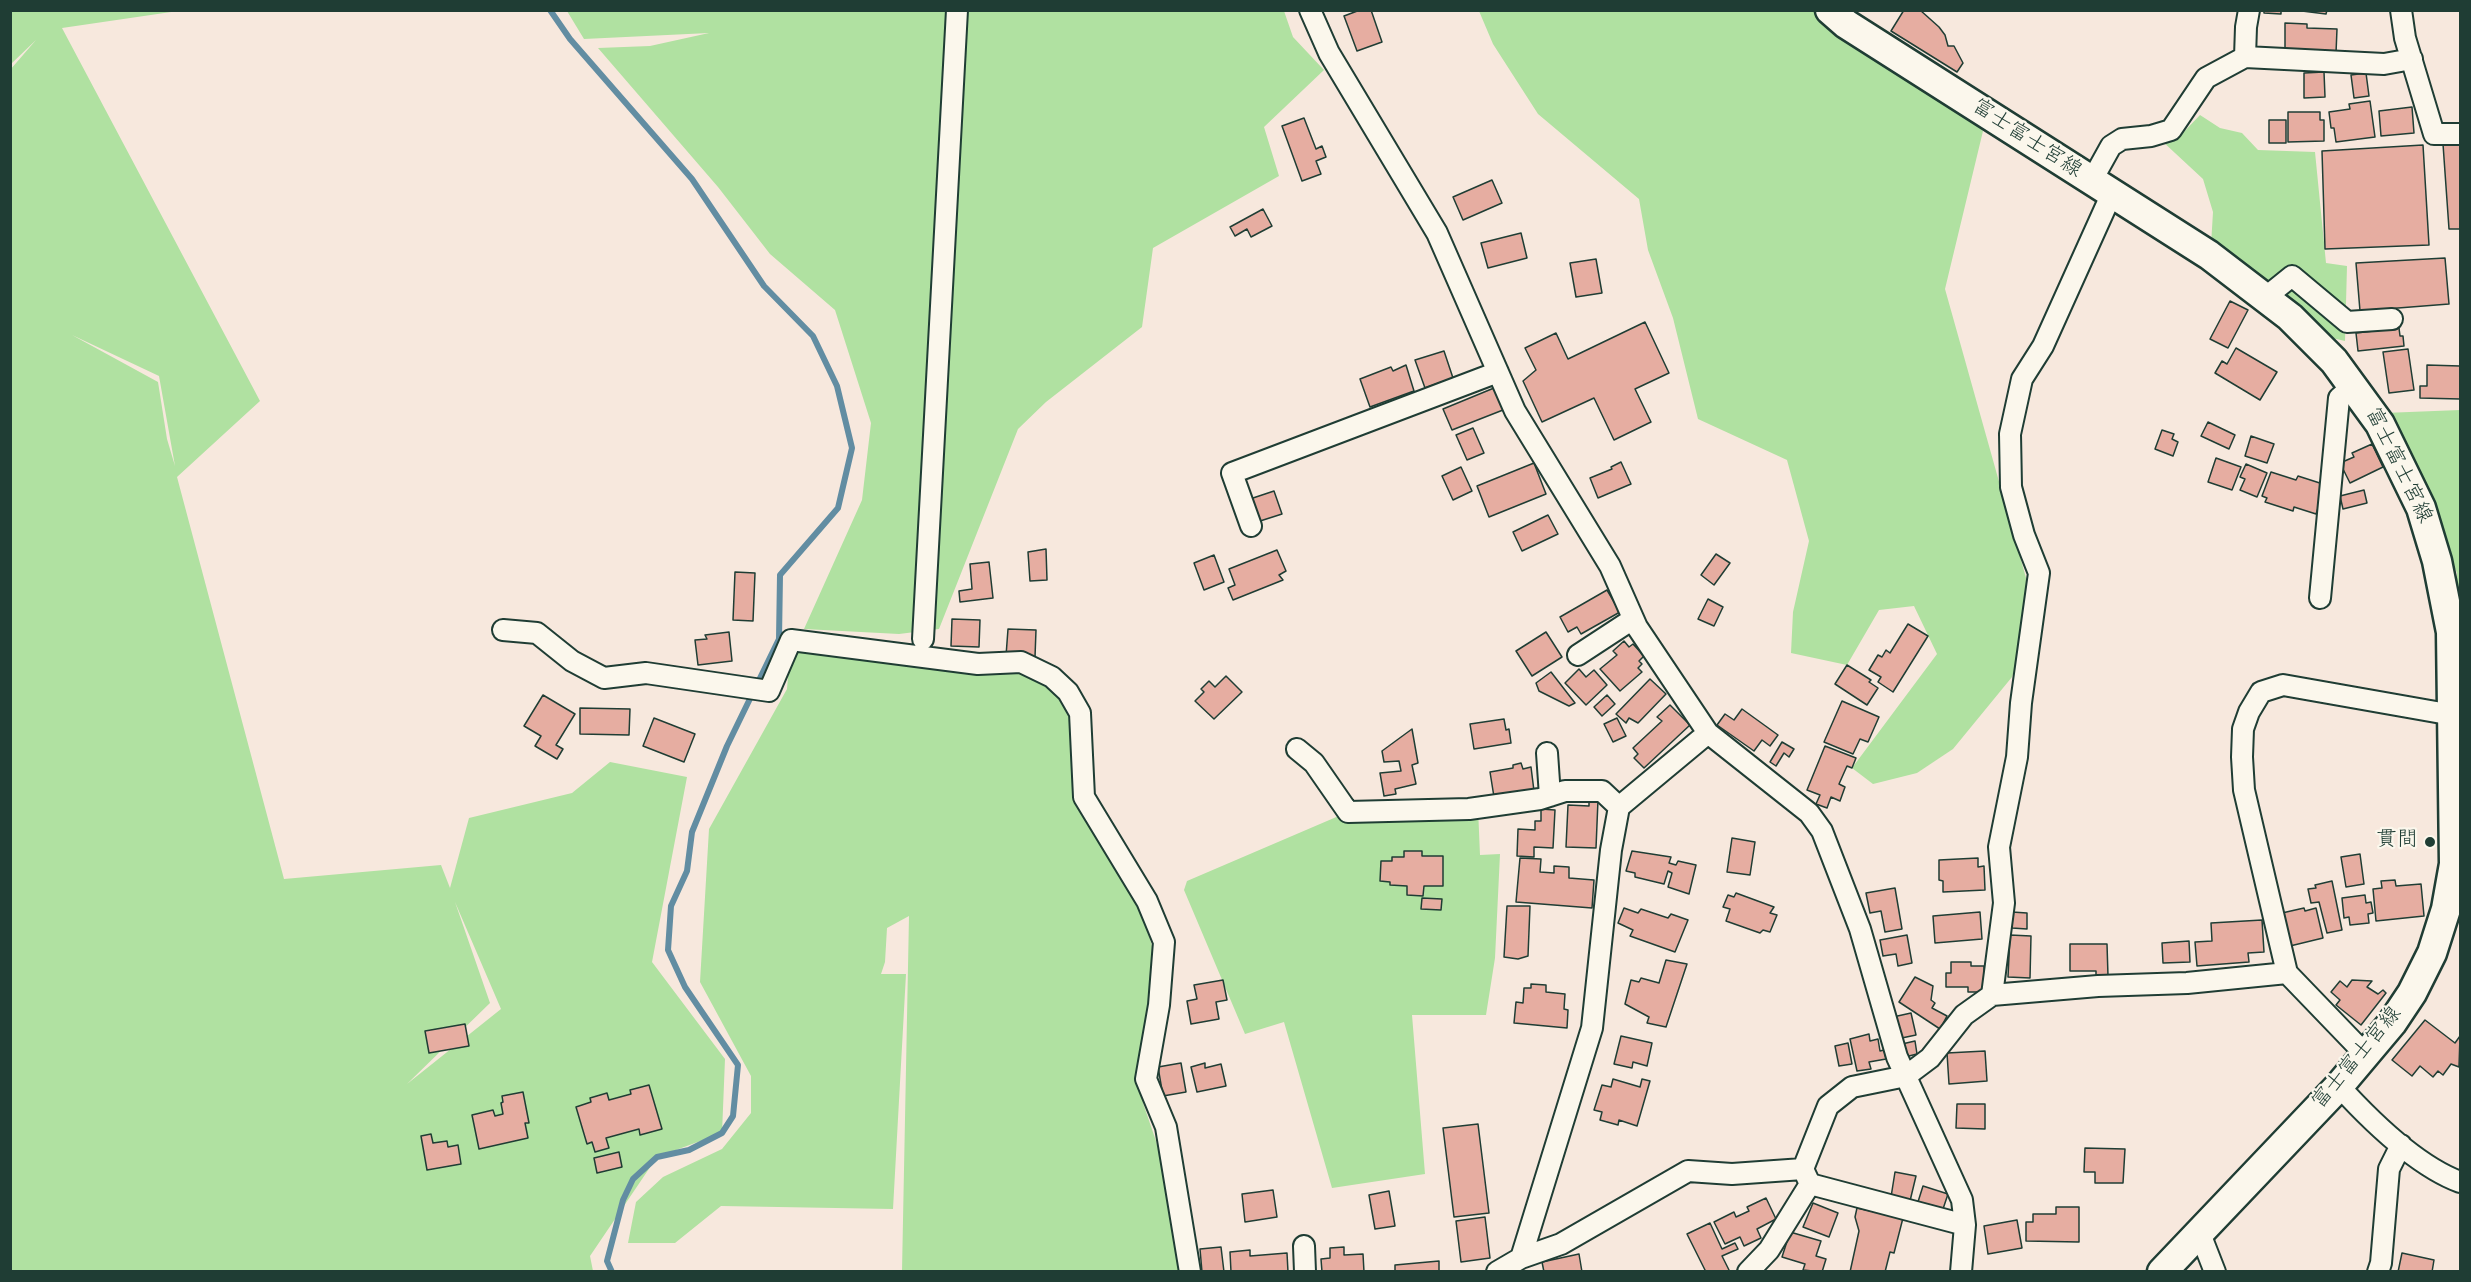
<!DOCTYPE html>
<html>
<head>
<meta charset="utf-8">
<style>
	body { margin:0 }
	#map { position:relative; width:2471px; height:1282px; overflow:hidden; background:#f7e8dd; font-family:"Indie Flower",sans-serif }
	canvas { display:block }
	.frame { position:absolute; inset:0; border:12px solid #1f3d34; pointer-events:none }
</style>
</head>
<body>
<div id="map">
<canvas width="2471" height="1282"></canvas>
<div class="frame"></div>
</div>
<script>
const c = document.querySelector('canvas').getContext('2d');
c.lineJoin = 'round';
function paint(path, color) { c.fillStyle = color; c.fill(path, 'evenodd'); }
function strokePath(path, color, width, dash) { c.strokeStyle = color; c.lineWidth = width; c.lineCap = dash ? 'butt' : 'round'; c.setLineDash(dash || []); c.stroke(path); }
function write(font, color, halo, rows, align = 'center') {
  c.font = font + ' "Indie Flower","Klee One",sans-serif'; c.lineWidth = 4.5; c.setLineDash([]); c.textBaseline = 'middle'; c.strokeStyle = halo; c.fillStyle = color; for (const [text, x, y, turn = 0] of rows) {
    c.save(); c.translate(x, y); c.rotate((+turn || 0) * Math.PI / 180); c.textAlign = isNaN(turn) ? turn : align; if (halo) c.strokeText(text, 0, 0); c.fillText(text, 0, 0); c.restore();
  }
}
paint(new Path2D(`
	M11 11H178L62 28 260 401 177 477 284 879 441 865 450 888 469 818 572 793 610 762 687 777 652 962 725 1059 722 1133 657 1157 590 1256 593 1271H11L10 70 36 40 11 64ZM72 335 159 376 175 466 167 439 158 382ZM455 902 501 1009 407 1084 490 1003Z
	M567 11H1284L1293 37 1324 70 1264 127 1279 176 1153 248 1142 327 1046 402 1018 429 939 629 899 634 804 629 862 500 871 423 835 310 770 254 718 187 598 48 650 46 709 33 584 39Z
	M1479 11H1849L1983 131 1945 289 2035 610 2012 677 1953 749 1917 773 1873 784 1852 768 1937 654 1914 606 1879 610 1847 665 1791 653 1793 612 1809 541 1787 460 1698 419 1673 318 1648 250 1639 199 1538 114 1493 44Z
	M2200 115 2220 128 2242 133 2258 150 2315 152 2326 263 2347 266 2345 341 2332 338 2211 245 2213 212 2203 179 2161 140 2178 138Z
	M2460 410V719L2459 712 2457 573 2384 413Z
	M791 640 1032 667 1073 710 1074 790 1104 841 1133 879 1152 946 1143 1103 1156 1141 1188 1271H902L909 916 887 928 885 962 881 974H906L893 1209 721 1206 675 1243H628L636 1202 663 1177 722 1149 751 1113V1076L700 982 709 829 787 689Z
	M1478 808 1480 855 1500 854 1495 958 1486 1015H1412L1425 1174 1332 1188 1284 1022 1245 1034 1184 890 1187 881 1348 812Z`), '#b0e1a1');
strokePath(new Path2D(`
	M550 10 570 39 692 179 764 286 813 336 837 386 852 448 838 508 780 575 779 639 727 746 692 832 687 871 671 906 668 950 685 987 738 1065 733 1116 722 1133 689 1150 657 1157 633 1179 623 1200 607 1261 612 1272`), '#628da2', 6);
const building = new Path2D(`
	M1360 10H1371L1382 42 1357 51 1344 16Z
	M1904 10H1920L1939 27 1945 35 1948 46H1954L1963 63 1957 72 1891 31Z
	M2264 10H2281V14L2264 13Z
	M2294 10H2327L2326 14Z
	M2285 23 2307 24V28L2337 29 2336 53 2285 51Z
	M2324 72 2325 97 2304 98V73Z
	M2366 73 2369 96 2354 98 2351 75Z
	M2370 101 2375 137 2336 142 2334 128H2331L2329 112 2350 109 2349 104Z
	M2412 107 2414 133 2381 136 2379 111Z
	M2288 112H2320V120H2324V141L2288 142Z
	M1304 118 1316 149 1322 146 1326 157 1316 161 1321 174 1302 181 1282 126Z
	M2269 120H2286V143H2269Z
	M2460 142V229H2449L2443 144Z
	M2423 145 2429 245 2325 249 2322 151Z
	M1492 180 1502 203 1463 220 1453 197Z
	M1263 209 1272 226 1251 237 1247 229 1235 236 1230 227Z
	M1521 233 1527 258 1488 268 1481 243Z
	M2445 258 2449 304 2360 311 2356 263Z
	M1596 259 1602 293 1576 297 1570 263Z
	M2230 301 2248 310 2228 348 2210 339Z
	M1645 322 1669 373 1635 389 1651 422 1614 440 1594 398 1542 422 1523 381 1536 370 1525 348 1556 333 1568 359Z
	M2399 328 2400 336H2403L2404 346 2358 351 2356 333Z
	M2236 348 2277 372 2260 400 2215 373 2222 361 2227 364Z
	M2408 349 2414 390 2389 393 2383 352Z
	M1444 351 1453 378 1425 388 1415 360Z
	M1406 365 1414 391 1370 407 1360 379 1391 367 1393 371Z
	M2427 365 2460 366V399L2420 398V386H2427Z
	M1494 388 1503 410 1452 430 1443 409Z
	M2208 422 2235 435 2229 449 2201 436Z
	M1473 428 1484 453 1467 460 1456 435Z
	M2162 430 2174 434 2172 439 2178 442 2173 456 2155 449Z
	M2251 436 2274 444 2267 463 2245 456Z
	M2372 444 2383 467 2350 483 2340 463 2354 457 2352 453Z
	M2216 458 2241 467 2232 490 2208 482Z
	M1621 462 1631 484 1598 498 1590 478 1612 469 1611 467Z
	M1534 463 1546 494 1489 517 1477 486Z
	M2246 464 2267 473 2257 497 2240 490 2245 479 2240 477Z
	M1461 467 1472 491 1453 500 1442 476Z
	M2271 472 2296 480 2298 476 2326 485 2316 514 2294 507 2293 511 2265 502 2267 498 2262 496Z
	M2364 490 2367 503 2343 509 2340 496Z
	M1274 491 1282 514 1257 522 1250 499Z
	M1548 515 1558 534 1522 551 1513 532Z
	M1046 549 1047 580 1030 581 1028 552Z
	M1277 550 1286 571 1279 575 1283 580 1233 600 1228 588 1235 585 1229 569Z
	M1716 554 1730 563 1714 585 1701 575Z
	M1214 555 1224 582 1204 590 1194 563Z
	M989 562 993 598 960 602 959 591 972 589 970 564Z
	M735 572 755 573 753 621 733 620Z
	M1607 590 1620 612 1581 634 1577 627 1568 632 1560 617Z
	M1708 599 1723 607 1714 626 1698 619Z
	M952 619 980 620 979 647 951 646Z
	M1908 624 1928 636 1893 692 1878 682 1881 677 1869 670 1878 655 1882 657 1886 650 1890 653Z
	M1008 629 1036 630 1035 657 1006 656Z
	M729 632 732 661 698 665 695 640 707 639 705 635Z
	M1546 632 1562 657 1532 676 1516 651Z
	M1624 641 1629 647 1633 644 1644 656 1639 661 1642 664 1638 668 1642 672 1620 691 1600 669 1617 655 1613 651Z
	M1847 665 1871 680 1869 682 1878 688 1867 705 1835 684Z
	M1579 669 1586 677 1594 670 1607 685 1586 705 1565 683Z
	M1551 672 1575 703 1569 706 1539 691 1536 683Z
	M1226 676 1242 692 1214 719 1195 701 1204 692 1201 689 1209 681 1215 687Z
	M1650 679 1666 694 1638 723 1629 718 1626 723 1616 714Z
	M543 695 575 714 556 745 563 749 557 759 535 746 541 736 524 726Z
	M1607 695 1615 704 1602 716 1594 707Z
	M1842 701 1879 717 1868 742 1860 739 1853 754 1824 742Z
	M1670 705 1690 725 1644 768 1634 758 1638 754 1633 748 1662 721 1657 717Z
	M580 708 630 709 629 735 580 734Z
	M1742 709 1778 735 1770 746 1762 740 1754 751 1717 725 1725 714 1734 720Z
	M654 718 695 734 684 762 643 746Z
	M1617 718 1626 736 1613 742 1604 724Z
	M1504 719 1506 730 1509 729 1511 743 1474 749 1470 724Z
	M1412 729 1418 763 1412 765 1416 784 1395 789 1396 794 1384 796 1380 773 1401 771 1399 761 1384 762 1382 751Z
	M1782 742 1794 749 1789 757 1784 753 1776 766 1770 762Z
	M1825 746 1856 758 1852 768 1847 766 1839 784 1845 787 1840 801 1831 797 1827 808 1816 804 1820 795 1807 790Z
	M1521 763 1523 769 1531 767 1534 791 1494 797 1490 772 1513 768V765Z
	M1589 800H1598L1596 848 1566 847 1568 805 1589 806Z
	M1541 809 1555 810 1553 848 1534 847V857L1517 856 1518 829 1535 830V821H1541Z
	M1732 838 1755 842 1750 875 1727 872Z
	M1404 851H1422V856H1443V886H1424L1423 896 1407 895V886L1390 885V882L1380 881 1381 861H1392V857H1404Z
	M1632 851 1671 857 1669 863 1676 865 1678 861 1696 865 1689 894 1668 887 1672 873 1668 871 1664 884 1635 877V873L1626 871Z
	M2360 854 2364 884 2346 887 2341 857Z
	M1520 858 1541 859 1540 872 1554 873V866L1569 867V878L1594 880 1592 908 1516 902Z
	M1978 858V867L1984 866 1985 890 1943 892V881L1939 880V860Z
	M2395 880 2396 886 2421 884 2424 916 2376 921 2373 889 2382 888 2381 881Z
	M2332 881 2342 930 2327 933 2319 902 2311 903 2308 889 2316 888 2315 885Z
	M1895 888 1902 929 1885 932 1881 911 1870 913 1866 893Z
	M1736 893 1774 907 1770 913 1777 915 1770 932 1763 930 1760 933 1726 921 1730 909 1723 907 1728 895 1734 897Z
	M2365 895 2366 903 2371 902 2373 913 2368 914 2369 923 2350 925 2349 917 2344 918 2342 898Z
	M1422 898 1442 899 1441 910 1421 909Z
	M1507 906H1530L1528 956 1518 959 1504 957Z
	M1624 908 1638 913 1641 909 1668 918 1671 914 1688 920 1675 952 1630 936 1633 930 1618 923Z
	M2304 908 2305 911 2316 908 2323 938 2290 946 2282 913Z
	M1980 912 1982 939 1935 943 1933 916Z
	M2012 912 2027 913V929L2012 928Z
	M2262 920 2264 952 2248 953 2249 962 2197 966 2195 942 2212 941 2211 923Z
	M1907 935 1912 963 1898 966 1896 954 1883 956 1880 940Z
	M2010 935 2031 936 2030 978 2008 977Z
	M2189 941 2190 962 2163 963 2162 943Z
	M2070 944H2107L2108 976H2096V971H2070Z
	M1666 960 1687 964 1666 1027 1647 1023 1649 1017 1625 1004 1631 980 1639 982 1641 978 1659 983Z
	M1951 962H1971V966H1984L1985 992H1968V987H1946V973H1951Z
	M1915 977 1933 986 1931 1000 1935 1003 1932 1008 1947 1016 1940 1029 1899 1002Z
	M1223 980 1227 1000 1216 1002 1219 1019 1191 1024 1187 1001 1197 999 1194 985Z
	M2352 980 2372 981 2367 987 2378 994 2383 990 2386 993 2361 1025 2336 1005 2340 1000 2331 992 2340 981 2347 987Z
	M1531 984 1546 985V992L1565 994 1564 1009 1568 1010 1567 1028 1514 1023 1516 1002 1523 1003 1524 988H1531Z
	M1911 1013 1916 1035 1897 1039 1893 1017Z
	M2425 1020 2455 1043 2460 1036 2459 1067 2451 1064 2443 1075 2438 1071 2433 1077 2420 1066 2412 1076 2392 1060Z
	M465 1024 469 1046 429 1053 425 1031Z
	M1869 1034 1870 1041 1878 1039 1880 1051 1884 1050 1886 1059 1869 1062 1871 1069 1857 1071 1850 1039Z
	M1621 1036 1652 1043 1647 1066 1633 1062 1632 1068 1614 1064Z
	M1915 1041 1917 1054 1905 1057 1902 1044Z
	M1848 1043 1852 1064 1839 1066 1835 1046Z
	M1985 1051 1987 1081 1949 1084 1947 1053Z
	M1181 1063 1186 1092 1163 1096 1158 1067Z
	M1205 1063V1068L1221 1064 1226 1086 1197 1092 1191 1067Z
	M1613 1079 1640 1087 1642 1079 1650 1081 1637 1126 1619 1120 1618 1125 1600 1120 1602 1112 1594 1110 1602 1085 1611 1087Z
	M649 1085 662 1129 640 1135 639 1129 606 1138 609 1148 595 1152 592 1142 587 1144 576 1107 591 1102 590 1098 607 1093 609 1100 631 1094 630 1090Z
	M523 1092 529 1123H525L528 1138 479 1149 472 1115 493 1110 495 1116 503 1114 501 1103 503 1102 502 1096Z
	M1957 1104H1985V1129L1956 1128Z
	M1478 1124 1489 1213 1454 1217 1443 1128Z
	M431 1134 433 1143 447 1141 448 1147 458 1145 461 1164 427 1170 421 1136Z
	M2085 1148 2125 1149 2123 1183H2095V1172H2084Z
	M619 1152 622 1167 597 1173 594 1158Z
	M1895 1172 1916 1176 1910 1201 1891 1197Z
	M1923 1186 1948 1194 1942 1212 1917 1205Z
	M1273 1190 1277 1217 1245 1222 1242 1194Z
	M1389 1191 1395 1226 1375 1229 1369 1195Z
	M1766 1198 1776 1219 1757 1229 1761 1238 1744 1246 1740 1237 1725 1244 1714 1222 1734 1212 1736 1217 1749 1211 1747 1207Z
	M1813 1203 1838 1213 1829 1237 1803 1227Z
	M2056 1207H2079V1242L2026 1241V1222H2033V1214H2056Z
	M1857 1208 1903 1218 1894 1253 1890 1252 1885 1272H1850L1859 1231 1855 1217Z
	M1485 1217 1490 1258 1461 1262 1456 1221Z
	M2017 1220 2022 1248 1988 1254 1984 1226Z
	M1710 1223 1722 1249 1735 1243 1738 1249 1722 1256 1729 1270 1727 1272H1706L1687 1234Z
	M1790 1232 1821 1241 1816 1256 1826 1259 1822 1272 1803 1270 1805 1264 1782 1257Z
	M1221 1247 1224 1272H1202L1200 1249Z
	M1344 1247V1255L1363 1254 1364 1272H1322L1321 1259 1330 1258V1248Z
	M1250 1250V1256L1287 1253 1288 1272H1231L1230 1252Z
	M2402 1253 2434 1260 2432 1272H2398Z
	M1579 1254 1582 1272H1544L1542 1262Z
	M1439 1261V1272H1395V1265Z`);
paint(building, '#e6ada1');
strokePath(building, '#1f3d34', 1.5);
const minor = new Path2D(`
	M1310 10 1329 53 1437 233 1515 411 1610 566 1637 627 1708 733 1809 813 1822 831 1860 929 1897 1057 1962 1200 1965 1225 1961 1272
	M2401 10 2405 38 2434 134H2460
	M2245 57 2246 27 2249 10
	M2091 182 2111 146 2122 139 2151 136 2171 130 2206 78 2245 57 2384 64 2412 59
	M2266 297 2292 276 2347 322 2392 319
	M1251 526 1232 473 1498 372
	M2320 598 2339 398 2354 385
	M503 630 537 633 572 661 604 678 646 673 769 691 791 640 978 664 1021 662 1052 677 1068 692 1080 713 1084 797 1147 901 1164 942 1159 1005 1146 1079 1166 1127 1190 1272
	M923 639 957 10
	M1578 655 1633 619
	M1297 749 1314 763 1348 812 1469 809 1540 799 1565 791H1602L1619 807
	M1547 753 1550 796
	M1992 995 2004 903 1999 847 2017 757 2021 703 2039 573 2024 535 2011 487 2010 434 2022 379 2043 346 2112 193
	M2365 1054 2287 973 2244 790 2242 757 2243 729 2249 712 2261 692 2283 685 2453 715
	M2339 1086C2370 1120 2417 1166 2460 1182
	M1803 1169 1810 1184 1965 1225
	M2199 1231 2215 1272
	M1304 1246 1305 1272
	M1521 1258 1592 1028 1611 850 1619 807 1708 733
	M1497 1272 1521 1258 1561 1244 1688 1171 1732 1174 1803 1169 1828 1106 1852 1087 1906 1076 1930 1058 1964 1015 1992 995 2098 986 2187 983 2287 973
	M1748 1272 1769 1250 1810 1184
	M2378 1272 2381 1263 2389 1169 2401 1145`);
const secondary = new Path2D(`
	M1830 10 1846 24 2209 255 2290 317 2334 361 2380 424 2421 508 2437 561 2451 632 2454 864 2446 909 2432 953 2412 993 2392 1023 2339 1086 2162 1272`);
strokePath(minor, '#1f3d34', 24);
strokePath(secondary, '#1f3d34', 33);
strokePath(minor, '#fbf7ec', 20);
strokePath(secondary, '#fbf7ec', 28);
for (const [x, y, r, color] of [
	[2430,842,6,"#1f3d34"]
]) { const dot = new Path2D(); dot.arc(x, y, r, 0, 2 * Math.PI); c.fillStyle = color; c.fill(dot); strokePath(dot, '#fbf7ec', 2); }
write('21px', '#1f3d34', '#fbf7ec', [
	["富士富士宮線",2026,140,33],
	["富士富士宮線",2397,466,64],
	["富士富士宮線",2358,1059,-50]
]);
write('21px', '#1f3d34', '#fbf7ec', [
	["貫間",2418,842]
], 'right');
</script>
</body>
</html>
